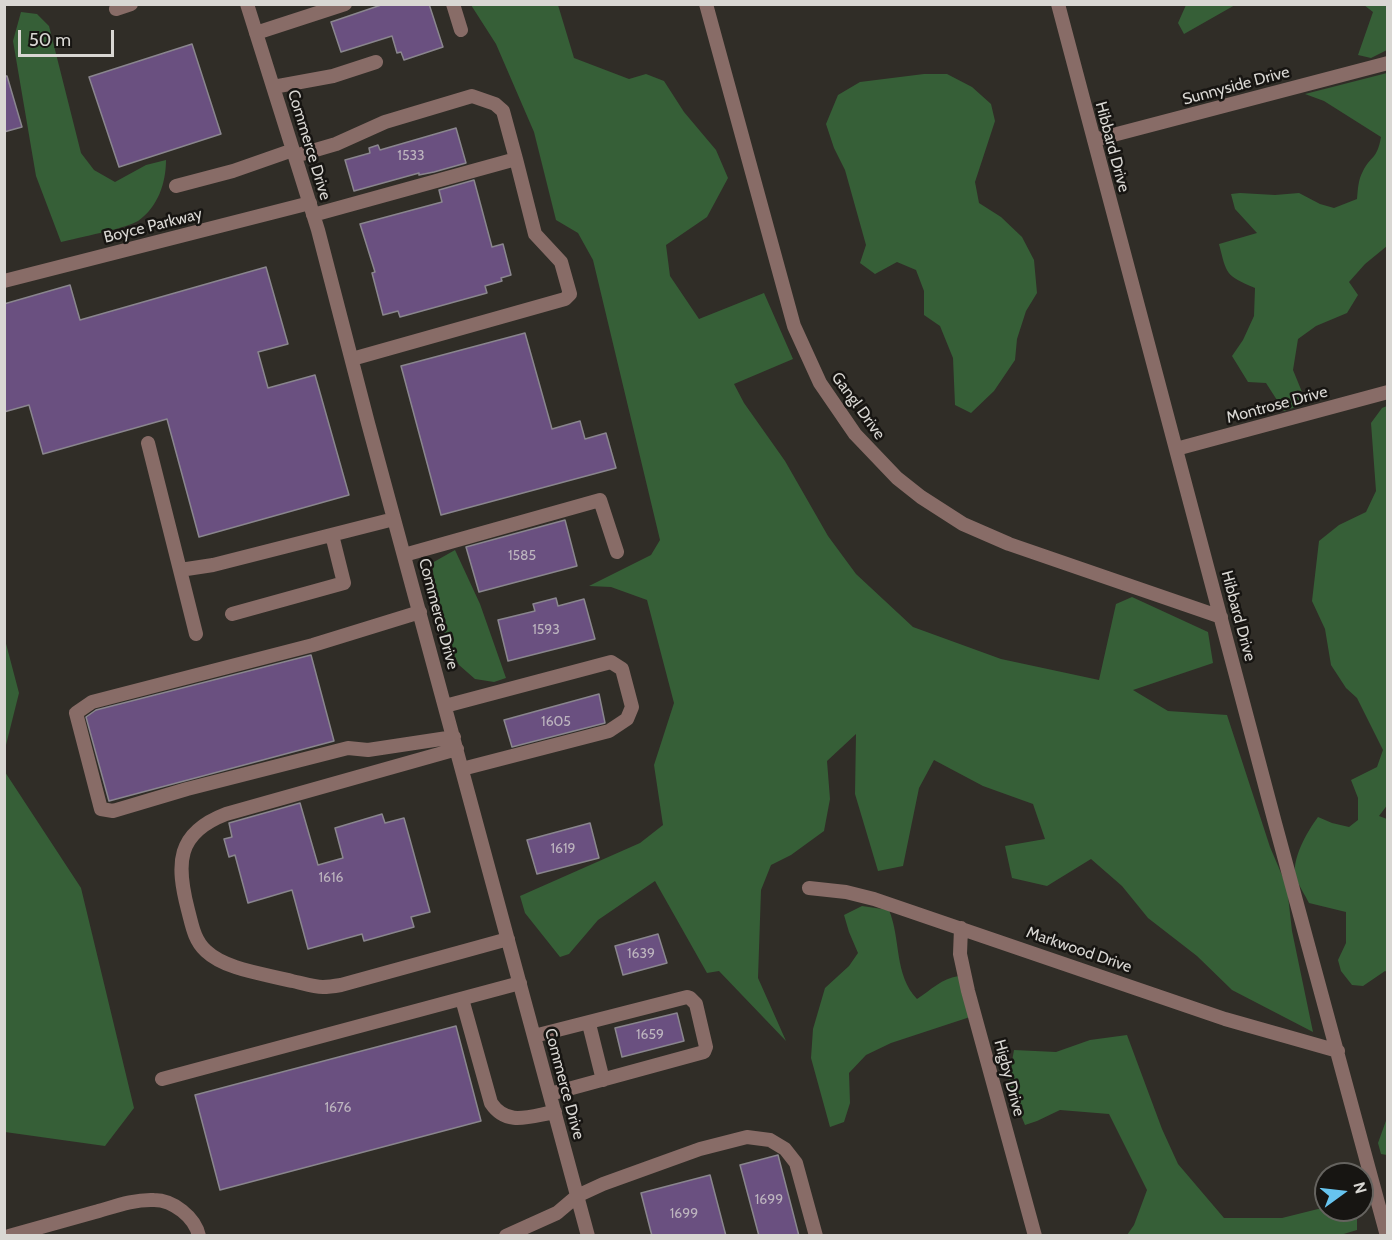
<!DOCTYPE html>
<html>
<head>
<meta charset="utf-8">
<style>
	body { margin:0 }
	#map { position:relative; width:1392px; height:1240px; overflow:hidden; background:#302d27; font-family:Cabin,sans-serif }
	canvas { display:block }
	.frame { position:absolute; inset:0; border:6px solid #d9d7d3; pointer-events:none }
	.north { position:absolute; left:1314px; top:1162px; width:60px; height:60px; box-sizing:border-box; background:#171512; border:2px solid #65635f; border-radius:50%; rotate:75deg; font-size:16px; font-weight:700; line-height:24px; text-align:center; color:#d9d7d3 }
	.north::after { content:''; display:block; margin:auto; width:21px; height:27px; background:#67c4ef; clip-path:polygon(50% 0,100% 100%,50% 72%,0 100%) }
	.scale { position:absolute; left:18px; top:30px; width:96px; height:27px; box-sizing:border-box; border:3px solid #d9d7d3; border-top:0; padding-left:8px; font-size:18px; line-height:21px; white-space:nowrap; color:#d9d7d3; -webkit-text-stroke:4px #171512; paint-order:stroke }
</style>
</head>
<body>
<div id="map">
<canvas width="1392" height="1240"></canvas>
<div class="frame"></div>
<div class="north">N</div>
<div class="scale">50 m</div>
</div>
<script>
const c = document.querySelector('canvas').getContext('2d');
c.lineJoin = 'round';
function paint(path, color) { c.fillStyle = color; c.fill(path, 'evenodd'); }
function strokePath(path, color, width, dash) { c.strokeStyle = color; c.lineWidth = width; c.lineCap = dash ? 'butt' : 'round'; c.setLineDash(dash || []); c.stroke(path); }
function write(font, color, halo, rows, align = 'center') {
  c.font = font + ' Cabin,sans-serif'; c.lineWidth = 5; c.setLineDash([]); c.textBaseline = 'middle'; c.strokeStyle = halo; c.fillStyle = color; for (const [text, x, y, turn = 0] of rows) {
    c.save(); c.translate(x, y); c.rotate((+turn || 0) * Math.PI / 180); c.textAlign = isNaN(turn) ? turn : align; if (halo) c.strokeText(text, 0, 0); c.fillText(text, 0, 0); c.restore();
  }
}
paint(new Path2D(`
	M471 5H558L574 58 629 79 646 74 664 81 684 112 716 150 728 178 707 217 666 245 670 276 699 319 764 293 793 359 734 384 744 403 785 461 828 536 856 574 913 627 1001 659 1099 680 1116 604 1132 597 1208 632 1213 663 1133 690 1168 711 1227 715 1270 847 1287 887 1292 931 1313 1032 1232 990 1197 956 1148 918 1122 886 1091 859 1047 886 1012 878 1005 846 1045 839 1033 804 983 786 934 760 919 788 903 866 878 871 855 794 856 734 827 761 830 799 824 831 791 855 771 865 761 890 758 978 786 1041 719 971 707 973 655 881 598 920 569 954 560 957 525 913 520 896 640 843 663 825 654 765 674 703 647 600 611 587 589 586 651 555 660 540 593 260 578 233 556 220 534 132 496 44Z
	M1186 5V4L1235 5 1184 34 1178 23Z
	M1364 5H1387V50L1371 58 1358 55 1373 12Z
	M21 12 37 14 49 26 81 153 94 170 115 182 146 165 166 160C166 183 158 207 138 221 127 228 77 238 61 242L36 176 13 41Z
	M1387 73V246L1365 264 1349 282 1358 295 1347 313 1316 326 1298 339 1293 370 1302 392 1299 406 1284 411 1266 383 1248 382 1232 356 1243 340 1254 316 1255 288C1225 275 1227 275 1219 244L1257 233 1235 209 1231 194 1240 193 1275 195 1299 193 1320 204 1334 208 1357 199C1358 189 1358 180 1363 171 1371 155 1377 160 1381 137L1324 101 1305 94Z
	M924 74H947L972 87 991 104 995 121 975 182 979 203 1001 217 1022 237 1034 260 1037 293 1026 311 1017 339 1015 360 994 391 971 413 955 405 953 358 940 326 924 315V291L916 270 897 262 875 274 860 263 866 245 845 170 834 148 826 124 838 95 860 82Z
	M1387 406 1388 804 1379 816 1387 819V972L1385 971 1363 986 1352 985 1341 971 1338 960 1346 943V912L1309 903C1305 895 1299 886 1296 878 1290 861 1308 830 1318 817L1332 823 1349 827 1358 820V798L1351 780 1377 767 1383 750 1357 698 1346 688 1331 665 1325 629 1312 601 1319 541 1339 525 1366 512 1376 491 1371 423 1382 408Z
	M455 550 480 604 506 678 494 682 475 679 459 665 440 626 432 563Z
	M4 636 19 693 5 749H4Z
	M5 772 81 888 134 1108 105 1146 5 1132Z
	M862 906 889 910C901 939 894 975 917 999 931 990 942 978 959 976L970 1017 891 1043 866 1055 849 1073 850 1103 844 1122 830 1127 811 1058 813 1029 825 988 849 966 858 953 849 932 844 915Z
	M1127 1035 1162 1129 1178 1164 1224 1218H1282L1326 1207V1210H1357V1230L1337 1236 1127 1235 1134 1225 1147 1190 1109 1114 1060 1110 1037 1121 1025 1125 1008 1084 1014 1050 1056 1052 1090 1040Z
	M1387 1118V1155L1381 1154 1378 1143Z`), '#365f37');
const building = new Path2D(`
	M384 4H429L443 47 404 60 401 52 397 53 392 36 341 52 331 22Z
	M192 44 221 134 119 167 89 77Z
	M4 76H7L22 127 4 132Z
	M456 128 466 163 434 172 419 175V173L354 191 345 160 370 153 369 148 378 145 380 150Z
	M474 180 492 247 503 244 511 275 501 278 502 281 485 286 487 293 400 317 398 311 383 315 372 273 375 272 360 224 442 202 439 190Z
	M266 267 288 344 258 352 268 388 315 375 349 495 199 537 167 419 43 454 29 405 4 412V304L70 285 80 320Z
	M525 333 552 429 580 421 585 439 606 433 616 468 441 515 401 366Z
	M565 520 577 566 479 592 466 547Z
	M556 598 558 606 584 599 595 639 508 661 498 620 535 611 533 604Z
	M311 655 334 741 109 801 86 717 96 710Z
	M599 694 605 723 512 747 504 720Z
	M300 803 318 865 343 858 335 828 382 814 385 823 404 818 430 912 411 917 414 927 364 941 362 934 308 949 292 890 248 903 235 855 229 857 224 839 232 837 229 823Z
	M590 823 599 858 537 874 527 840Z
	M658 934 667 963 623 975 615 946Z
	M677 1013 684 1041 622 1057 615 1028Z
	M456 1026 481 1121 220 1190 195 1095Z
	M778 1155 799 1236H759L740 1165Z
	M710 1175 726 1236H652L641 1193Z`);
paint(building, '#6a5080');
strokePath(building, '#8a868e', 1.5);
strokePath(new Path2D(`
	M247 4 318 230 368 423 588 1236
	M453 4 461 30
	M706 4 794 326 820 383 855 434 897 478 921 497 963 524 1009 544 1221 617
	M1058 4 1275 823 1387 1236
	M116 9 131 4
	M256 33 345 4
	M273 87 333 76 376 62
	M1094 140 1388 63
	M295 156 336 144 385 122 472 96 495 104 503 111 516 159 313 215
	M176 186 233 171 293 150
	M4 281 310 203
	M352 359 565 299 570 294 561 262 535 234 516 159
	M148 443 180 570
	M1176 449 1388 392
	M404 555 600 500 617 552
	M420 612 313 645 92 702 76 713 101 809 113 811 187 789 348 748 368 750 454 737
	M232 614 344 583 332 535
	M196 634 180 570 213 565 394 519
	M445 706 611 662 622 669 632 707 627 719 609 731 462 769
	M457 749 226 814C176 833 176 864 188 910 192 925 194 940 206 951 226 970 266 974 292 981 302 983 313 987 323 987 329 987 335 986 341 985L508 939
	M809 888 846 892 874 899 1225 1019 1338 1051
	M961 928 960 954 968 991 1035 1236
	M462 999 491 1103C507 1127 530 1116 555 1112
	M589 1024 603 1080
	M534 1036 687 997 690 998 696 1004 706 1047 704 1052 550 1094
	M162 1079 520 983
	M9 1236C37 1228 66 1220 95 1212 113 1207 134 1199 154 1200 173 1200 195 1217 199 1236
	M506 1236 557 1213 577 1196 603 1184 700 1149 747 1137 770 1140 785 1149 796 1163 816 1236`), '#886c67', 14);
write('14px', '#bdb5be', null, [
	["1533",411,156],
	["1585",522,556],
	["1593",546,630],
	["1605",556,722],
	["1619",563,849],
	["1616",331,878],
	["1639",641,954],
	["1659",650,1035],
	["1676",338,1108],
	["1699",769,1200],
	["1699",684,1214]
]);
write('16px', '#d9d7d3', '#171512', [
	["Sunnyside Drive",1236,86,-15],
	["Commerce Drive",309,145,73],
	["Hibbard Drive",1112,147,75],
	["Boyce Parkway",153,226,-14],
	["Montrose Drive",1277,405,-15],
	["Gangl Drive",858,406,54],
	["Commerce Drive",438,614,75],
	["Hibbard Drive",1238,616,75],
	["Markwood Drive",1079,950,19],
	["Higby Drive",1009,1078,75],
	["Commerce Drive",564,1084,75]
]);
</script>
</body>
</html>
